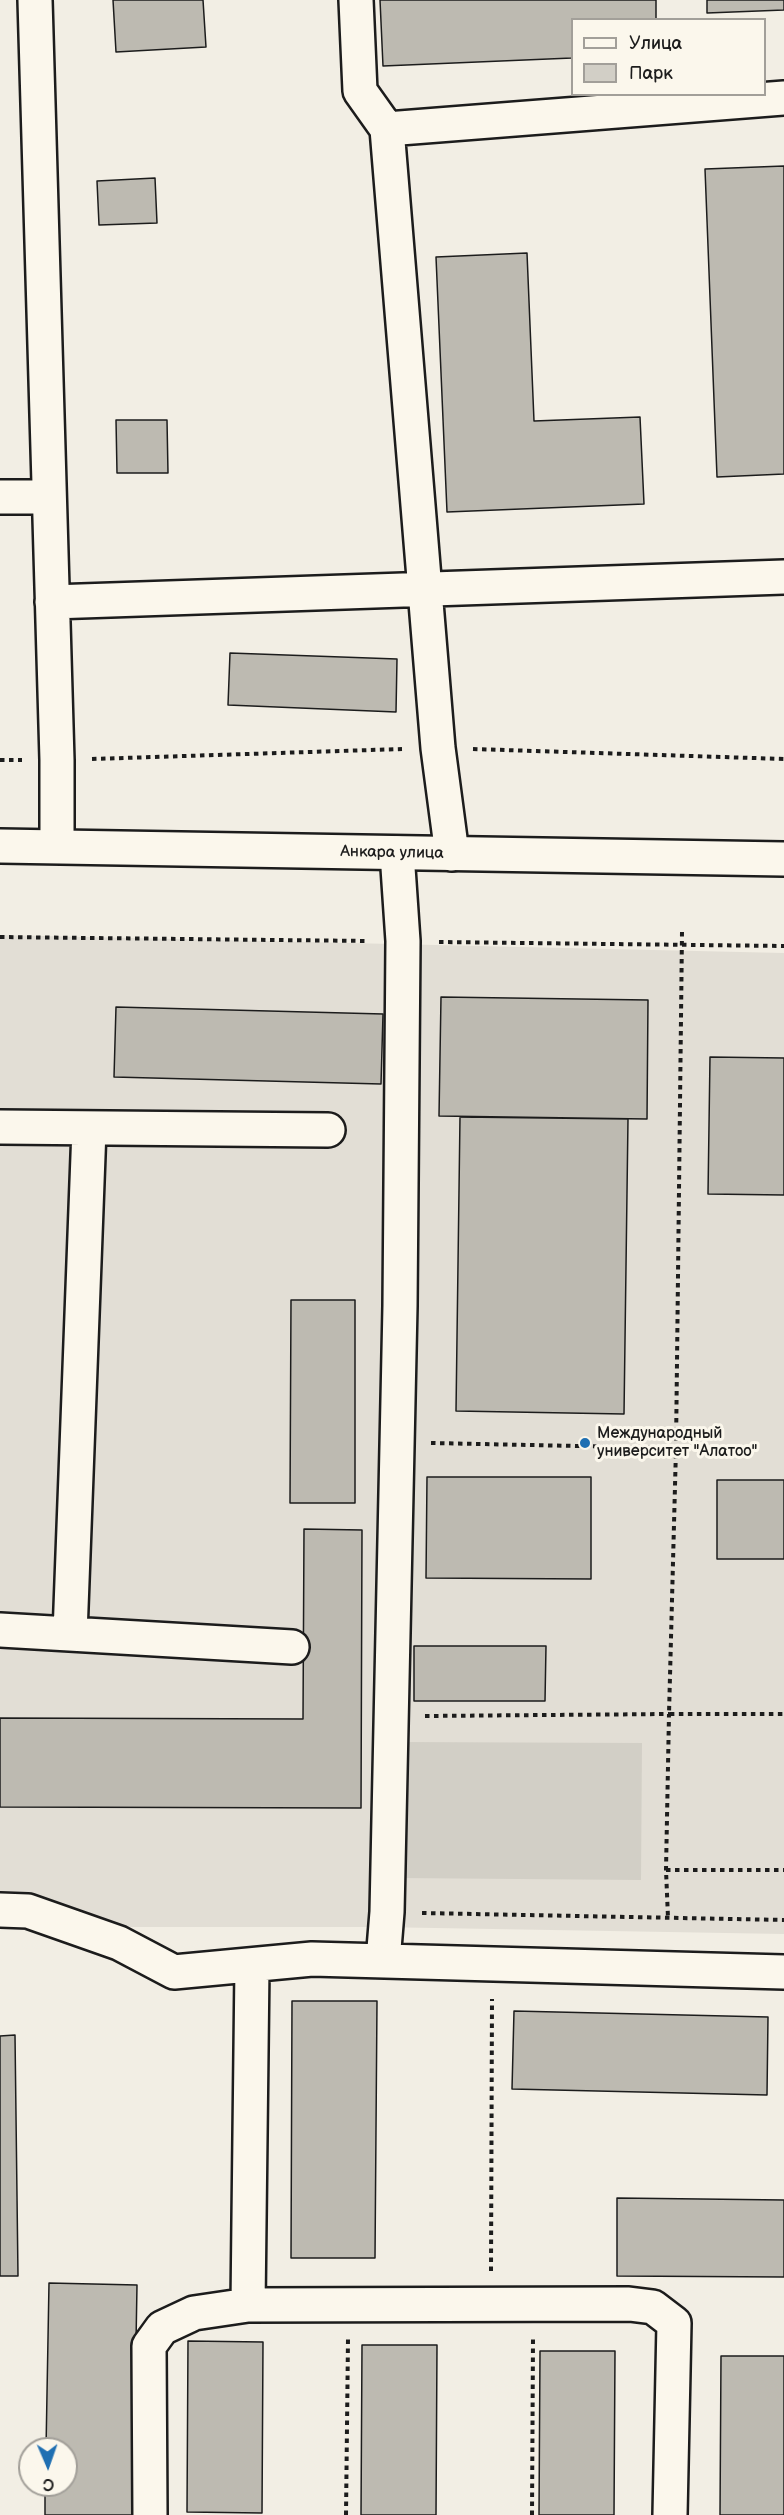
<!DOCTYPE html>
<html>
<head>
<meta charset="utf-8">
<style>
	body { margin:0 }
	#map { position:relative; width:784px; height:2515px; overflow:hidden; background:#f2eee4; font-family:"Balsamiq Sans",sans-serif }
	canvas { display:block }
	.legend { position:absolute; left:571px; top:18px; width:195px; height:78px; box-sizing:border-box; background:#fbf7ec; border:2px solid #a29f99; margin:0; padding:8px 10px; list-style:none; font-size:18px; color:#1c1c1c }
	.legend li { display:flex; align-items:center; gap:12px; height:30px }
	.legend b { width:30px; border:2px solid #a29f99 }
	.north { position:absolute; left:18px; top:2437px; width:60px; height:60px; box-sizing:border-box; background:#fbf7ec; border:2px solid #a29f99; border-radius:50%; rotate:178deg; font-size:16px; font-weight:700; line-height:24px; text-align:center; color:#1c1c1c }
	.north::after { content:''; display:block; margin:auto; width:21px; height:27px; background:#1f6fb2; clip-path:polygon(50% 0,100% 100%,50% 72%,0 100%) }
</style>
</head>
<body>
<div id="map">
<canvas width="784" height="2515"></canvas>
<ul class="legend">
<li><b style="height:8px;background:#fbf7ec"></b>Улица</li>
<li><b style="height:16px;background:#d2cfc6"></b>Парк</li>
</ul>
<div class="north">С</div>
</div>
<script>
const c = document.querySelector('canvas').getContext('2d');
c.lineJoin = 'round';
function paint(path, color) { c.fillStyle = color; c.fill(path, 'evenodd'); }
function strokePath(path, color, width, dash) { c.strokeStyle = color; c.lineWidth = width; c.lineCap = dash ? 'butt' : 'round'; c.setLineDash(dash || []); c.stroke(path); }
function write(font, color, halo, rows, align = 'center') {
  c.font = font + ' "Balsamiq Sans",sans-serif'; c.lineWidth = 6; c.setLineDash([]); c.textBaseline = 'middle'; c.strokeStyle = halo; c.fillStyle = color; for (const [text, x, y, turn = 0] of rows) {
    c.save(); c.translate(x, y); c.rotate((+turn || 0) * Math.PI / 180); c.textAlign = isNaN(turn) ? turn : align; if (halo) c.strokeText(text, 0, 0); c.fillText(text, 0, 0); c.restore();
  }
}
paint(new Path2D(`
	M0 935 784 953V1934L377 1927H0Z`), '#e2ded5');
paint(new Path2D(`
	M398 1742 642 1743 641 1880 397 1878Z`), '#d2cfc6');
const building = new Path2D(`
	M113 0H203L206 47 116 52Z
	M380 0H656V20H572V58L383 66Z
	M707 0H784V10L707 13Z
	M784 166V474L717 477 705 169Z
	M155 178 157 223 99 225 97 181Z
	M527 253 534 421 640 417 644 504 447 512 436 257Z
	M116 420H167L168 473H117Z
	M230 653 397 659 396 712 228 705Z
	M441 997 648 1000 647 1119 439 1116Z
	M116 1007 383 1014 381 1084 114 1077Z
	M710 1057 784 1058V1195L708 1194Z
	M460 1117 628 1119 624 1414 456 1411Z
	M291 1300H355V1503H290Z
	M427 1477H591V1579L426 1578Z
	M717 1480H784V1559H717Z
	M304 1529 362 1530 361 1808 0 1807V1718L303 1719Z
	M414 1646H546L545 1701H414Z
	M292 2001H377L375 2258H291Z
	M514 2011 768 2017 767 2095 512 2089Z
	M15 2035 18 2276H0V2036Z
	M617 2198 784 2200V2277L617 2276Z
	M49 2283 137 2285 133 2515H45V2485H66V2449H46Z
	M188 2341 263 2342 262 2513 187 2512Z
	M362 2345H437L436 2515H361Z
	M540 2351H615L614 2515H539Z
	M721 2356H784V2515H720Z`);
paint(building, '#bdbab1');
strokePath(building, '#1c1c1c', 1.5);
const minor = new Path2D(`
	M35 0 57 760V846
	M356 0 360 91 387 129 438 748 452 854
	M387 129 784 98
	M0 497H49
	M52 602 784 577
	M0 1127 328 1130
	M0 1630 292 1647
	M70 1634 89 1129
	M0 1910 28 1911 119 1943 174 1972 312 1959 784 1972
	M383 1961 387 1912 400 1306 403 941 397 853
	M248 2305 252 1966
	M150 2515 149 2346 162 2328 194 2313 248 2305 629 2304 653 2307 674 2323 670 2515`);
const major = new Path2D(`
	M0 846 784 859`);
strokePath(minor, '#1c1c1c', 38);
strokePath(major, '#1c1c1c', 38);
strokePath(new Path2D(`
	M473 749 784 759
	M92 759 402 749
	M0 760H22
	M682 932 676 1448 669 1714H784
	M0 937 368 941
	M439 942 784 946
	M431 1443 676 1448
	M425 1716 669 1714 666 1870 668 1918
	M666 1870H784
	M422 1913 784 1920
	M491 2271 492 1999
	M346 2515 348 2339
	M532 2515 533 2339`), '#1c1c1c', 4, [4.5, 4.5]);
strokePath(minor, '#fbf7ec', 33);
strokePath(major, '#fbf7ec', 33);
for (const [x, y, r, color] of [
	[585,1443,6,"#1f6fb2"]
]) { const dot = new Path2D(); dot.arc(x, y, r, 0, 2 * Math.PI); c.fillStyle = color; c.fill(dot); strokePath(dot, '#fbf7ec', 2); }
write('16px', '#1c1c1c', '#fbf7ec', [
	["Анкара улица",392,853,1]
]);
write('16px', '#1c1c1c', '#fbf7ec', [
	["Международный",597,1434],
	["университет \"Алатоо\"",597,1452]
], 'left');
</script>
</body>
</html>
